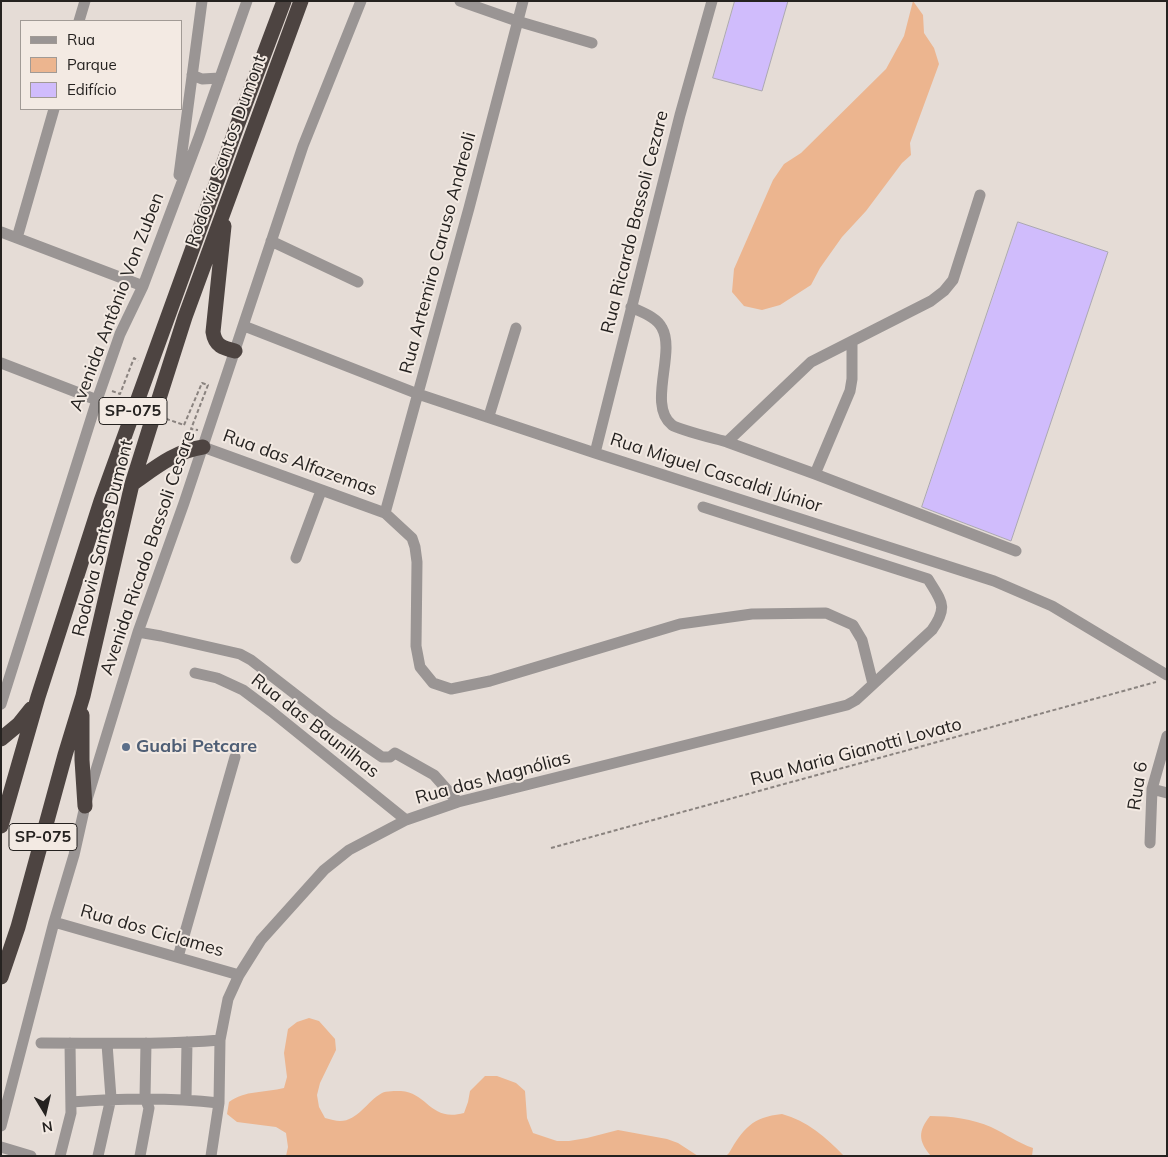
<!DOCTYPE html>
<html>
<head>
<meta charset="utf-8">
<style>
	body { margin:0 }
	#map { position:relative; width:1168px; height:1157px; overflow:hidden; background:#e5dcd6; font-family:Mulish,sans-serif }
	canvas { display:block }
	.frame { position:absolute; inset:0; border:2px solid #252220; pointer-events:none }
	.legend { position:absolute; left:20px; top:20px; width:162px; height:90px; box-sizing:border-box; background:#f3eae3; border:1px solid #a19a95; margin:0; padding:6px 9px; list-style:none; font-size:15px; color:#252220 }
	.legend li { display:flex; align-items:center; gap:10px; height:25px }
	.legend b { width:25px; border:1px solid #a19a95 }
	.north { position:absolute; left:20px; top:1087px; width:50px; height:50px; -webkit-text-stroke:4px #f3eae3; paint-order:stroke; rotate:171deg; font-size:14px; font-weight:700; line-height:20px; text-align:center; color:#252220 }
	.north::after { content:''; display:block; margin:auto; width:18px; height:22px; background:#252220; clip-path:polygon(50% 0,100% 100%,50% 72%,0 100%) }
</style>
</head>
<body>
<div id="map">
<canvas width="1168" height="1157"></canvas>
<div class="frame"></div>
<ul class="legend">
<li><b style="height:6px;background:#9a9594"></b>Rua</li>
<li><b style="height:14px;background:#ecb58f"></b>Parque</li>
<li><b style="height:14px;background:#d0bcfc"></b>Edifício</li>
</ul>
<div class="north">N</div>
</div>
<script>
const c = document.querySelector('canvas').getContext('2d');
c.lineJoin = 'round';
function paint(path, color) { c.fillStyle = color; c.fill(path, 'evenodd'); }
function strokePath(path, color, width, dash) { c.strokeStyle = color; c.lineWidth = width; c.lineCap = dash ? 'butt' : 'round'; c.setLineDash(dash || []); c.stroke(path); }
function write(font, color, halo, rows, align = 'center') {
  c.font = font + ' Mulish,sans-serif'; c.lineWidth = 4; c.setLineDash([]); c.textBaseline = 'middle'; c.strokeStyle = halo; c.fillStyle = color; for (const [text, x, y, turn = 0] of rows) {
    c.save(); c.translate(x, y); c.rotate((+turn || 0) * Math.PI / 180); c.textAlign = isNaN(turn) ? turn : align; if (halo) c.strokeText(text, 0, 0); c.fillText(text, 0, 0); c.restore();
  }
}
paint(new Path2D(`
	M913 1 923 15 924 33 934 48 939 64 910 143 911 155 902 163 866 211 842 237 820 268 811 285 780 305 762 310 744 306 732 292 734 269 773 180 784 164 801 153 886 69 904 36Z
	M309 1018 319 1021 335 1039 336 1050 320 1083 317 1095 319 1107 325 1118C330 1119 336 1121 340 1121 358 1121 367 1101 382 1093 386 1091 396 1091 401 1091 428 1093 430 1122 464 1113L468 1102 470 1091 485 1076H497L516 1083 525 1091 527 1118 533 1133 557 1141H569L587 1138 618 1130 667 1139 678 1143 698 1156H286L288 1147 286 1133 276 1127 237 1122 227 1114 229 1102C245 1090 265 1093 284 1088L287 1077 284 1053 288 1029 297 1022Z
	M782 1114C807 1121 826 1137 844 1156H726L729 1153C743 1129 752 1117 782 1114Z
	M930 1116C950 1116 973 1119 991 1127 1006 1134 1018 1143 1033 1148L1032 1156H931C918 1141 918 1131 930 1116Z`), '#ecb58f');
const building = new Path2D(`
	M735 1H788L762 91 713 78Z
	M1018 222 1108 252 1011 541 922 507Z`);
paint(building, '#d0bcfc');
strokePath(building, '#aba8b1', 1);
strokePath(new Path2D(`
	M112 391 120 394 134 358 138 361
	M184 425 202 383 208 385 191 429 198 430
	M551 848 1156 682`), '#8a837f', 2, [4, 2.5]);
strokePath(new Path2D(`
	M460 1 517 21 592 43
	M79 21 85 1
	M192 75 202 79 220 78
	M179 175 202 1
	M1 232 143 286
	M17 238 54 109
	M271 241 358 282
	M631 307C641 312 657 317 662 328 676 353 647 405 672 425 679 430 717 439 727 442L811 362 931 301 944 291 953 280 980 195
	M244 326 418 394 595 453 994 581 1052 606 1167 675
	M1 363 97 400
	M489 416 516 328
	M727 442 815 474 1016 551
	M203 447 385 513 412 538 415 547 417 562 416 646 420 667 433 683 451 689 490 681 680 624 752 614 826 613 853 625 862 640 873 684
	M595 453 680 115 712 1
	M815 474 850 391 852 379V341
	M385 513 469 208 523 1
	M296 558 321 491
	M138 632 161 636 240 654 251 660 331 722 382 757H390L395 753 434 775 458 802
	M195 673 217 678 243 690 271 711 406 820
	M1 704 97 400 120 334 143 286 199 137 247 1
	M1152 789 1167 793
	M1150 843 1152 789 1167 736
	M54 922 239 975
	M178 957 235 757
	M41 1043C101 1043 161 1045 220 1040
	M186 1099 187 1042
	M71 1102C121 1098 169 1097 219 1103
	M1 1126 54 922 74 855 85 806 138 632 184 503 303 146 361 1
	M1 1147 31 1156
	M60 1156 71 1113 70 1043
	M98 1156 111 1098 107 1044
	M140 1156 149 1108 145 1098 146 1043
	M211 1156 219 1103 220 1040 228 999 239 975 261 940 324 870 349 850 406 820 458 802 847 705 856 700 932 630C949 606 941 601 928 579L703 507`), '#9a9594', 11);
strokePath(new Path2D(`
	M224 226 213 332C215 346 223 348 235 351
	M132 484C155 468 175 451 203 447
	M82 715V760L85 806
	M1 739 19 724 31 709
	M1 826 38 697 101 501 237 126 284 1
	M1 977 18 927 65 755 83 696 132 484 149 430 185 317 301 1`), '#4d4441', 15);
strokePath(new Path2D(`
	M123 404 184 425`), '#8a837f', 2, [4, 2.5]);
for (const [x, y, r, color] of [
	[126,747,5,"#5c6f8a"]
]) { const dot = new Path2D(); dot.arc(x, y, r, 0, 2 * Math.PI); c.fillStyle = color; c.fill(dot); strokePath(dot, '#f3eae3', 2); }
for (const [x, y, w] of [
	[133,411,68],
	[43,837,68]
]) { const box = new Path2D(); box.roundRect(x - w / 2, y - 13.5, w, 27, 4); c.fillStyle = '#f3eae3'; c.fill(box); strokePath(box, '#252220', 1); }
write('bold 16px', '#252220', null, [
	["SP-075",133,411],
	["SP-075",43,837]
]);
write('18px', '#252220', '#f3eae3', [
	["Rodovia Santos Dumont",226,151,-70],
	["Rua Ricardo Bassoli Cezare",635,222,-76],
	["Rua Artemiro Caruso Andreoli",438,253,-75],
	["Avenida Antônio Von Zuben",117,302,-69],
	["Rua das Alfazemas",300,463,20],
	["Rua Miguel Cascaldi Júnior",716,473,18],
	["Rodovia Santos Dumont",103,538,-76],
	["Avenida Ricado Bassoli Cesare",148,553,-71],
	["Rua das Baunilhas",315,726,38],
	["Rua Maria Gianotti Lovato",856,752,-15],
	["Rua das Magnólias",493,778,-15],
	["Rua 6",1138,786,-81],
	["Rua dos Ciclames",152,931,16]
]);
write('bold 18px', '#4e5e75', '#f3eae3', [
	["Guabi Petcare",136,747]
], 'left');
</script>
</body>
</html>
